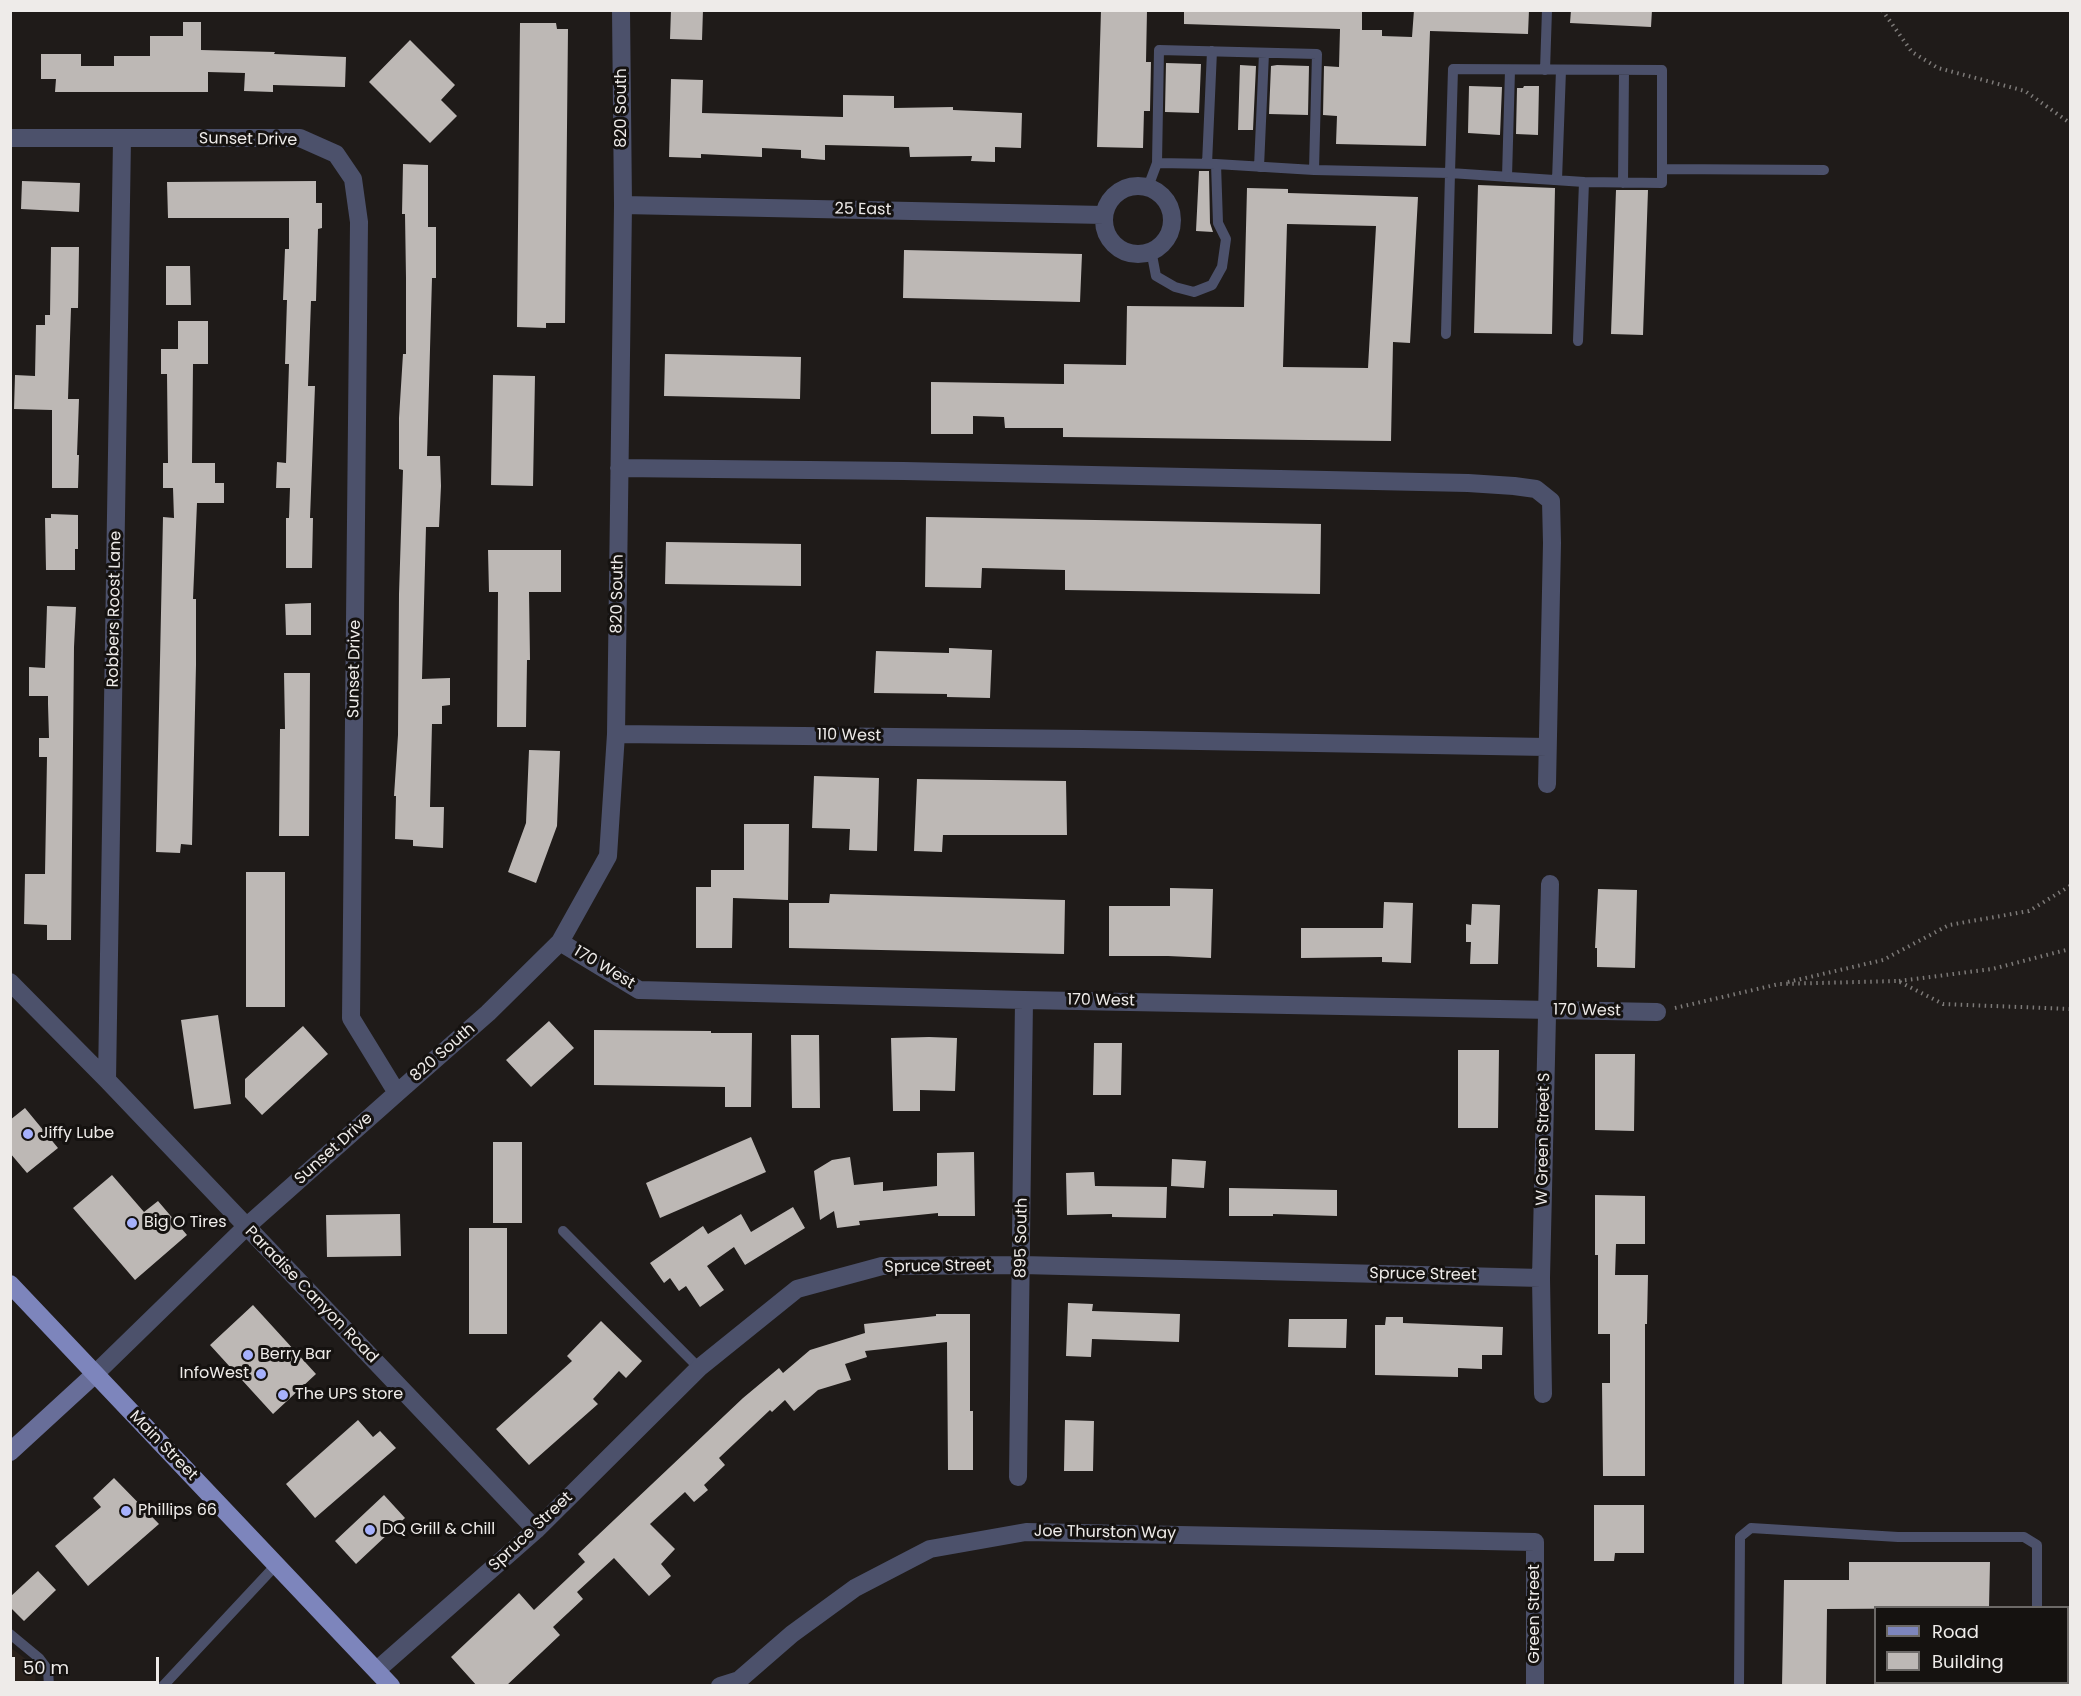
<!DOCTYPE html>
<html>
<head>
<meta charset="utf-8">
<style>
	body { margin:0 }
	#map { position:relative; width:2081px; height:1696px; overflow:hidden; background:#1f1b19; font-family:Poppins,sans-serif }
	canvas { display:block }
	.frame { position:absolute; inset:0; border:12px solid #eeebe9; pointer-events:none }
	.legend { position:absolute; left:1874px; top:1606px; width:195px; height:78px; box-sizing:border-box; background:#151210; border:2px solid #6c6967; margin:0; padding:8px 10px; list-style:none; font-size:18px; color:#eeebe9 }
	.legend li { display:flex; align-items:center; gap:12px; height:30px }
	.legend b { width:30px; border:2px solid #6c6967 }
	.scale { position:absolute; left:12px; top:1657px; width:147px; height:27px; box-sizing:border-box; border:3px solid #eeebe9; border-top:0; padding-left:8px; font-size:18px; line-height:21px; white-space:nowrap; color:#eeebe9; -webkit-text-stroke:4px #151210; paint-order:stroke }
</style>
</head>
<body>
<div id="map">
<canvas width="2081" height="1696"></canvas>
<div class="frame"></div>
<ul class="legend">
<li><b style="height:8px;background:#7d85bc"></b>Road</li>
<li><b style="height:16px;background:#bdb8b5"></b>Building</li>
</ul>
<div class="scale">50 m</div>
</div>
<script>
const c = document.querySelector('canvas').getContext('2d');
c.lineJoin = 'round';
function paint(path, color) { c.fillStyle = color; c.fill(path, 'evenodd'); }
function strokePath(path, color, width, dash) { c.strokeStyle = color; c.lineWidth = width; c.lineCap = dash ? 'butt' : 'round'; c.setLineDash(dash || []); c.stroke(path); }
function write(font, color, halo, rows, align = 'center') {
  c.font = font + ' Poppins,sans-serif'; c.lineWidth = 6; c.setLineDash([]); c.textBaseline = 'middle'; c.strokeStyle = halo; c.fillStyle = color; for (const [text, x, y, turn = 0] of rows) {
    c.save(); c.translate(x, y); c.rotate((+turn || 0) * Math.PI / 180); c.textAlign = isNaN(turn) ? turn : align; if (halo) c.strokeText(text, 0, 0); c.fillText(text, 0, 0); c.restore();
  }
}
paint(new Path2D(`
	M10 1647 36 1667 35 1685H11Z`), '#2a211b');
paint(new Path2D(`
	M671 10H703L702 40 670 39Z
	M1101 10H1147L1146 62H1151L1150 111H1144L1143 148 1097 147Z
	M1184 10H1362V30H1382V36L1412 37 1414 10H1529L1528 34 1430 31 1426 146 1336 144 1337 116 1323 115 1324 66 1339 67 1340 29 1184 24Z
	M1571 10H1652L1651 27 1570 23Z
	M183 22H201V50L275 52 274 54 346 57 345 87 273 85V92L244 91 245 73 208 72V92H55L56 79H41V54H81V66H114V56H150V36H183Z
	M520 23H556L557 29H568L565 323H546V328L517 327Z
	M410 40 455 85 441 100 457 116 430 143 369 82Z
	M1166 63 1201 64 1199 113 1165 112Z
	M1240 65 1256 66 1253 130H1238Z
	M1277 65 1309 66 1308 115 1269 114 1271 66Z
	M671 79 703 80 702 113 843 117V95L894 96V108L953 107V110L1022 113 1021 148 995 147V162L971 161 972 156 910 157 909 147 825 145V160L801 158V150L762 148V157L701 154V158L669 157Z
	M1469 86 1502 87 1500 135 1468 133Z
	M1524 86H1539L1538 135 1516 134 1517 88H1523Z
	M403 164 428 165V227H436V278H432L427 456H440L441 486 439 527H426L422 679 450 678V705L442 706V724H432L430 807H444L443 848 413 846V840L395 839 396 796H394L398 735 399 594 403 470 399 469V418L403 354H406V278L405 214H402Z
	M1199 171H1209L1210 223 1213 232 1196 231Z
	M22 181 80 183 79 212 21 209Z
	M316 181V203H322V228L318 229 316 301H311L308 386H315L310 518H313L312 568H286V518H289L290 488H276L277 462 286 463 289 364H285L287 300H283L285 249H289V218H168L167 182Z
	M1478 185 1555 188 1552 334 1474 333Z
	M1247 188 1288 189V193L1418 197 1410 343 1393 342 1391 441 1063 437V428H1005L1004 417 973 416V434H931V382L1064 384V364L1126 365 1127 306 1244 307ZM1287 224 1376 226 1368 368 1283 367Z
	M1616 190H1648L1643 335 1611 334Z
	M51 247H79L78 308H71L68 399H79L77 455H79L78 488H52V410L14 409 15 375 35 376 36 325H45V315H50Z
	M904 250 1082 254 1080 302 903 298Z
	M166 266H190L191 305H166Z
	M178 321H208V364H193L192 463H215V483H224V503H197L193 599H196V665L192 845 181 844 180 853 156 852 163 517 174 518 173 488H163V463H168L167 374H161V349H178Z
	M665 354 801 357 800 399 664 396Z
	M493 375 535 376 533 486 491 485Z
	M51 514 78 515V549H75V570H46L45 518H51Z
	M926 517 1321 524 1320 594 1065 590V570L982 568 981 588 925 587Z
	M666 542 801 544V586L665 584Z
	M488 550H561V592H529L530 660H527L526 727H497L498 592H489Z
	M311 603V635H286L285 604Z
	M47 606 76 607 74 647 71 940H47V925L24 924 25 874H45L47 757H39V738H49L48 704V696H29V667L45 668Z
	M949 648 992 650 990 698 947 697V694L874 693 876 651 949 653Z
	M284 673H310L309 836H279L280 729H285Z
	M529 750 560 751 557 826 536 883 508 872 526 823Z
	M814 776 879 778 877 851 849 850 850 829 812 828Z
	M917 779 1066 781 1067 835H943L942 852 914 851Z
	M744 824H789L788 900 733 898 732 948H696V887H711V870H744Z
	M246 872H285V1007H246Z
	M1170 888 1213 889 1211 958 1168 956H1109V906H1170Z
	M1598 889 1637 890 1635 968 1597 967V948H1595Z
	M830 894 1065 900 1064 954 789 948V903H829Z
	M1384 902 1413 903 1411 963 1382 962V957L1301 958V928H1383Z
	M1472 904 1500 905 1498 964H1470L1471 942H1466V924L1471 925Z
	M218 1015 231 1104 194 1109 181 1020Z
	M549 1021 574 1048 531 1087 506 1060Z
	M303 1026 328 1054 262 1115 245 1097V1079Z
	M594 1030 711 1031V1033H752L751 1107H725V1087L594 1085Z
	M791 1035H819L820 1108H792Z
	M929 1037 957 1038 955 1091 920 1090V1111H893L891 1038Z
	M1094 1043H1122L1121 1095H1093Z
	M1458 1050H1499L1498 1128H1458Z
	M1595 1054H1635L1634 1131 1595 1130Z
	M25 1108 58 1148 27 1173 10 1153V1120Z
	M751 1137 766 1172 660 1218 646 1183Z
	M493 1142H522V1223H493Z
	M974 1152 975 1216H938V1213L859 1221 860 1225 837 1228 834 1211 820 1220 814 1171 832 1160 850 1157 854 1185 883 1182V1191L937 1186V1153Z
	M1172 1159 1206 1161 1204 1188 1171 1186Z
	M1094 1172 1095 1186 1167 1187 1166 1218 1112 1217V1214L1067 1215 1066 1173Z
	M112 1175 144 1212 158 1201 187 1235 135 1280 73 1208Z
	M1229 1188 1337 1190V1216L1273 1214V1216H1229Z
	M1595 1195 1645 1196V1244H1616L1615 1275H1648L1647 1324H1645V1476H1603L1602 1383H1610V1334H1598V1255H1595Z
	M793 1207 805 1228 745 1265 734 1247 707 1266 724 1290 700 1307 686 1286 679 1291 670 1278 664 1283 650 1263 703 1226 708 1234 741 1214 751 1232Z
	M400 1214 401 1256 327 1257 326 1215Z
	M469 1228H507V1334H469Z
	M1068 1303 1093 1304 1092 1311 1180 1314 1179 1342 1092 1339 1091 1357 1066 1356Z
	M253 1305 316 1374 273 1414 210 1345Z
	M936 1314H970V1411H973V1470H948L947 1342 865 1351 867 1357 845 1364 851 1380 818 1390 794 1411 785 1400 772 1412 770 1410 719 1458 725 1465 704 1485 708 1490 694 1502 685 1492 650 1524 675 1549 661 1564 671 1576 649 1596 614 1558 577 1592 583 1599 553 1627 560 1635 506 1686H477L451 1657 519 1593 534 1610 585 1562 578 1554 743 1398 779 1368 783 1373 810 1350 865 1333 864 1324 936 1316Z
	M1386 1317H1403V1323L1503 1327 1502 1355H1482V1369L1458 1368V1377L1375 1375V1325H1385Z
	M1289 1319H1347L1346 1348 1288 1347Z
	M601 1321 642 1361 626 1378 619 1371 593 1399 598 1404 529 1465 496 1429 572 1361 567 1356Z
	M358 1420 373 1437 380 1431 396 1448 315 1518 286 1484Z
	M1065 1420 1094 1421 1093 1471H1064Z
	M114 1478 159 1524 88 1586 55 1546 101 1507 93 1498Z
	M384 1495 405 1518 356 1564 335 1541Z
	M1594 1505H1644V1553H1615L1614 1561H1594Z
	M1849 1562H1990L1989 1608 1827 1609 1826 1686H1782L1784 1580H1849Z
	M38 1571 56 1590 24 1621 10 1607V1597Z`), '#bdb8b5');
strokePath(new Path2D(`
	M1882 10 1912 52 1938 68 2025 91 2070 123
	M1899 981 1992 969 2070 949
	M1788 982 1883 960 1949 925 2029 911 2070 886
	M1675 1008 1779 984 1898 981 1943 1004 2070 1009`), '#7d7a78', 4, [1.5, 4.5]);
strokePath(new Path2D(`
	M1545 70 1547 10
	M1157 163 1159 50 1317 54 1314 170 1216 164
	M1207 164 1212 51
	M1259 167 1264 53
	M1662 169 1824 170
	M1314 170 1450 173 1446 334
	M1507 177 1510 70
	M1557 180 1561 70
	M1623 183 1624 70
	M1148 187 1157 163 1216 164 1218 223 1226 239 1222 267 1212 285 1194 292 1175 287 1156 276 1151 250
	M1578 341 1584 182 1662 183V70L1453 69 1450 173 1584 182
	M563 1231 699 1368
	M10 1634 39 1658 48 1670 49 1686
	M163 1686 276 1565
	M1739 1686 1740 1537 1751 1528 1898 1537H2024L2037 1545V1608
	M2036 1686V1682`), '#4c516b', 10);
strokePath(new Path2D(`
	M10 138H300L336 154 353 179 359 222 351 1018 397 1093 246 1227 95 1374
	M1104 220a34 34 0 1 1 68 0a34 34 0 1 1-68 0Z
	M623 205 1104 215
	M619 468 904 471 1468 483 1514 486 1536 489 1551 501 1552 543 1547 784
	M616 734 1083 739 1547 747
	M560 942 639 990 1024 1000 1657 1012
	M10 982 107 1080 536 1530
	M107 1080 122 139
	M397 1093 488 1013 560 942 608 856 616 734 623 205 621 10
	M1543 1394 1541 1278 1550 884
	M1018 1477 1024 1000
	M377 1670 536 1530 699 1368 797 1289 882 1266 1022 1265 1541 1278
	M720 1686 739 1680 792 1634 855 1588 930 1549 1026 1532 1535 1542V1686`), '#4c516b', 18);
strokePath(new Path2D(`
	M10 1452 95 1374`), '#686e99', 18);
strokePath(new Path2D(`
	M10 1284 391 1686`), '#7d85bc', 18);
for (const [x, y, r, color] of [
	[28,1134,6,"#a6b1fc"],
	[132,1223,6,"#a6b1fc"],
	[248,1355,6,"#a6b1fc"],
	[261,1374,6,"#a6b1fc"],
	[283,1395,6,"#a6b1fc"],
	[126,1511,6,"#a6b1fc"],
	[370,1530,6,"#a6b1fc"]
]) { const dot = new Path2D(); dot.arc(x, y, r, 0, 2 * Math.PI); c.fillStyle = color; c.fill(dot); strokePath(dot, '#151210', 2); }
write('16px', '#eeebe9', '#151210', [
	["820 South",622,108,-90],
	["Sunset Drive",248,140,1],
	["25 East",863,210,1],
	["820 South",618,594,-89],
	["Robbers Roost Lane",115,609,-89],
	["Sunset Drive",355,669,-89],
	["110 West",849,736,1],
	["170 West",604,968,31],
	["170 West",1101,1001,1],
	["170 West",1587,1011,1],
	["820 South",443,1053,-41],
	["W Green Street S",1544,1139,-89],
	["Sunset Drive",334,1149,-42],
	["895 South",1022,1238,-89],
	["Spruce Street",938,1267,-1],
	["Spruce Street",1423,1275,1],
	["Paradise Canyon Road",311,1295,46],
	["Main Street",163,1446,46],
	["Spruce Street",531,1532,-43],
	["Joe Thurston Way",1105,1533,1],
	["Green Street",1535,1614,-90]
]);
write('16px', '#eeebe9', '#151210', [
	["Jiffy Lube",40,1134],
	["Big O Tires",144,1223],
	["Berry Bar",260,1355],
	["InfoWest",249,1374,"right"],
	["The UPS Store",295,1395],
	["Phillips 66",138,1511],
	["DQ Grill & Chill",382,1530]
], 'left');
</script>
</body>
</html>
